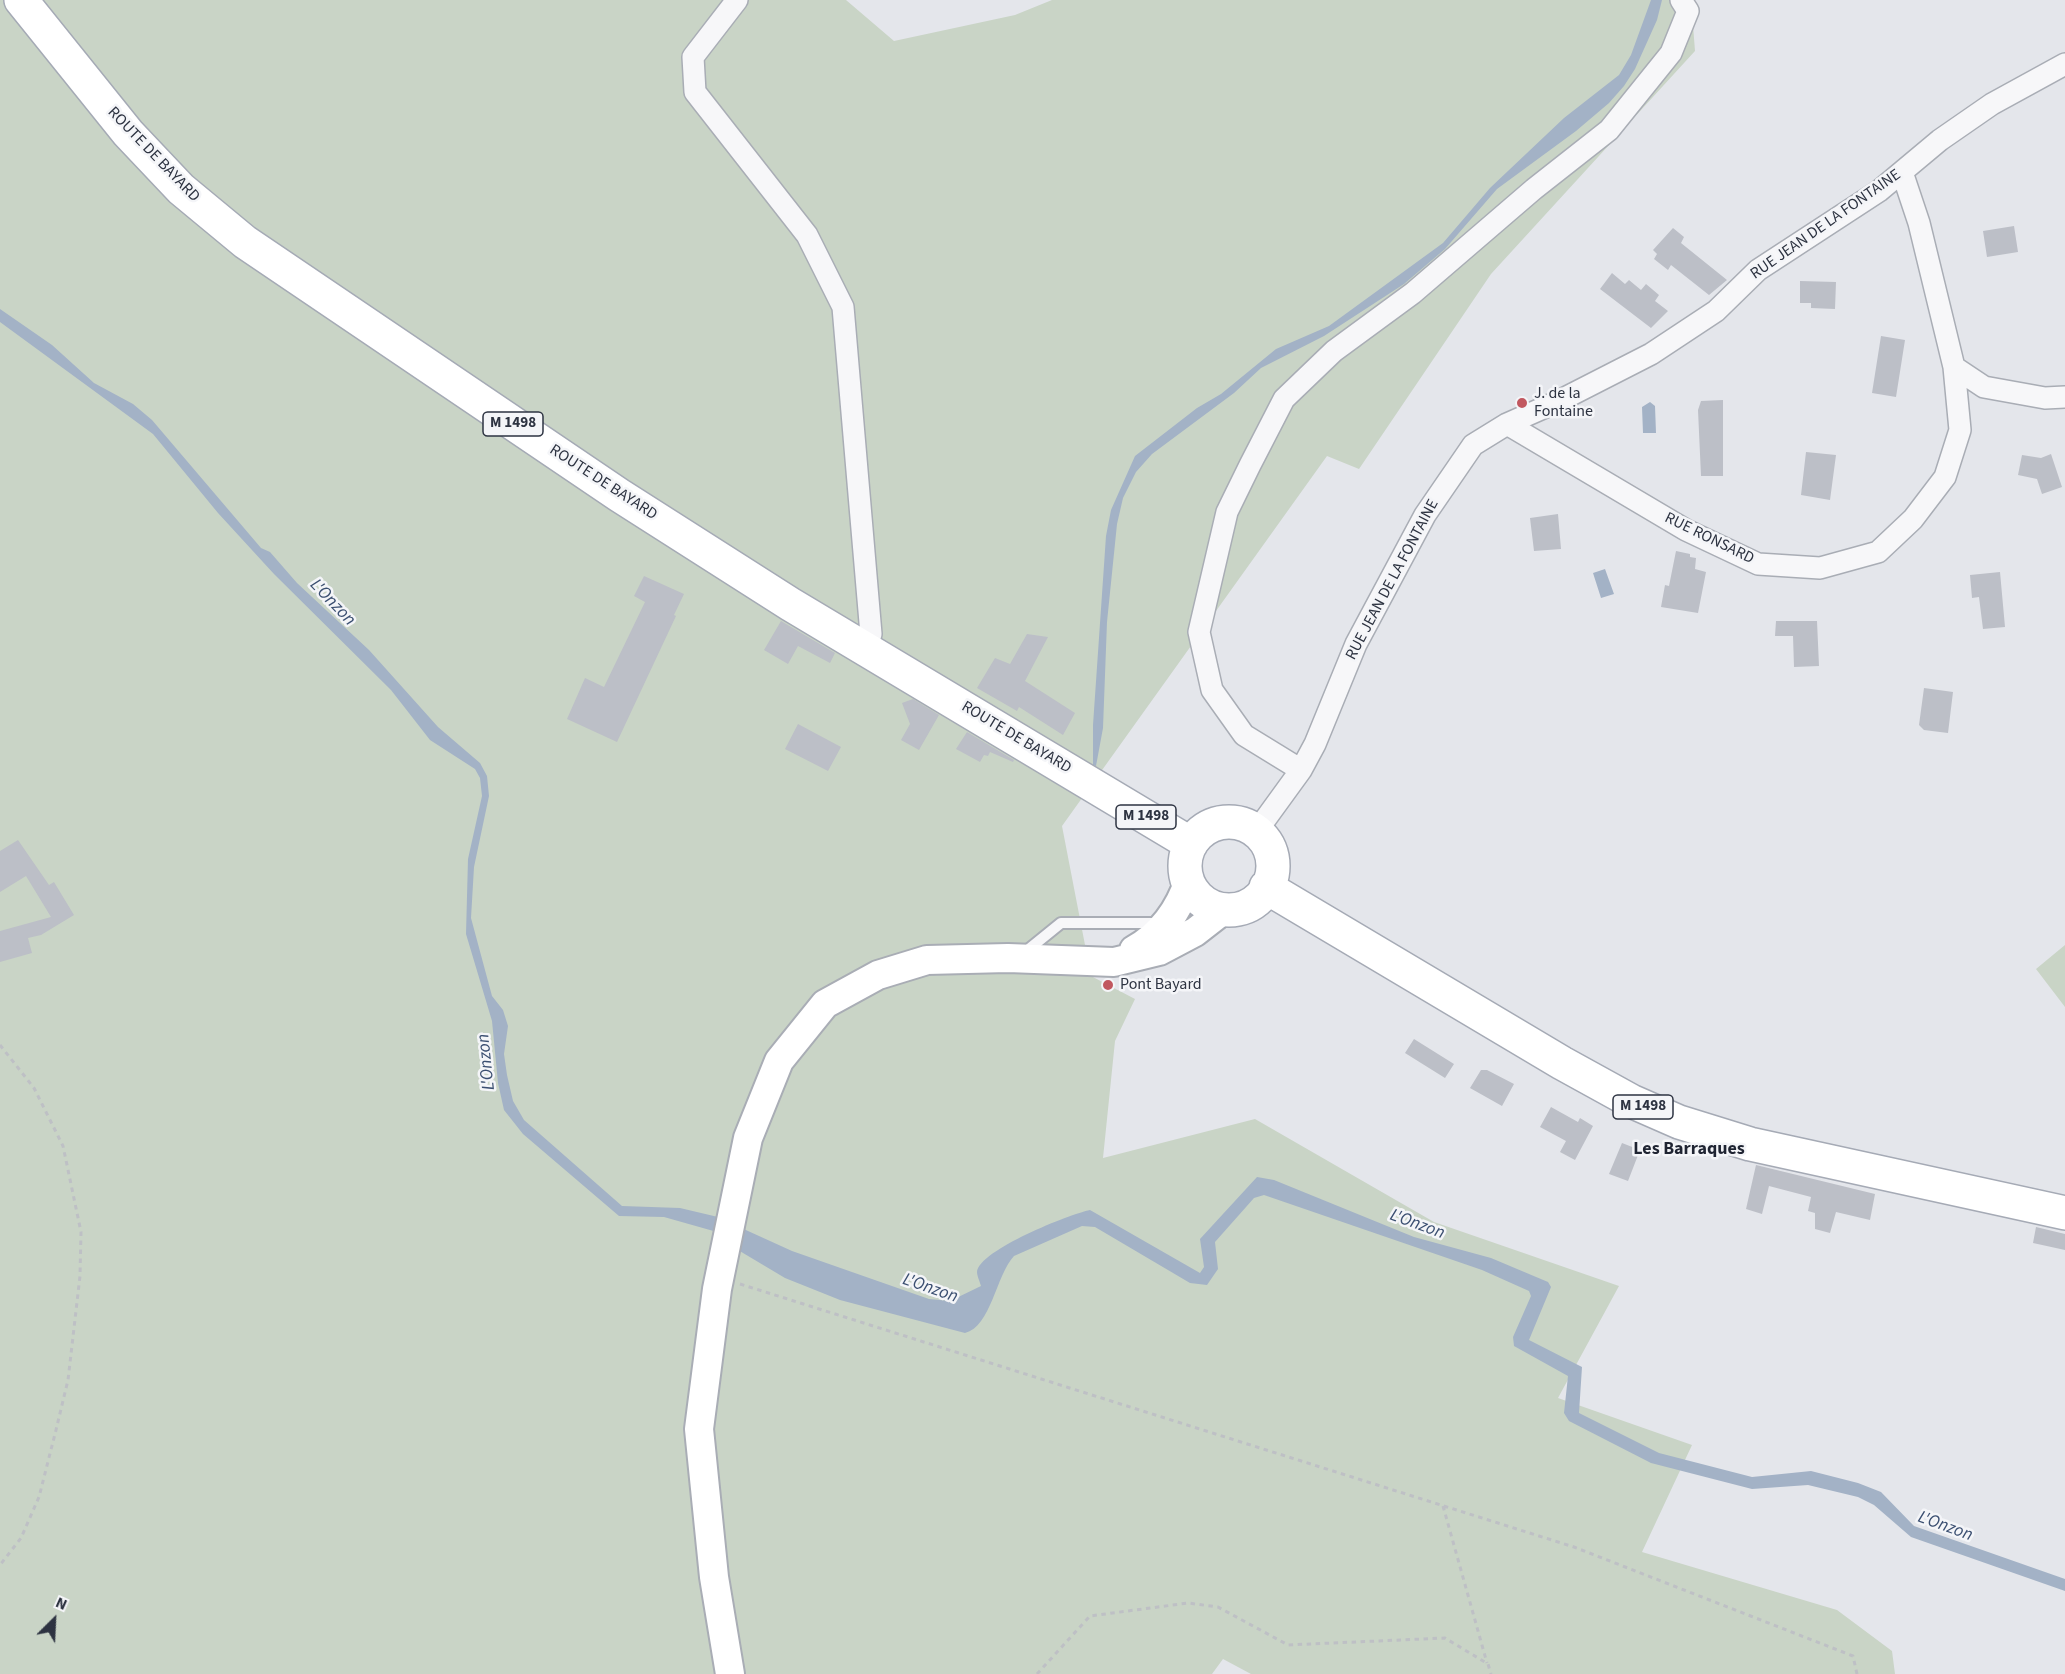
<!DOCTYPE html>
<html>
<head>
<meta charset="utf-8">
<style>
	body { margin:0 }
	#map { position:relative; width:2065px; height:1674px; overflow:hidden; background:#e4e6eb; font-family:"Source Sans 3",sans-serif }
	canvas { display:block }
	.north { position:absolute; left:24px; top:1590px; width:60px; height:60px; -webkit-text-stroke:4px #f4f5f8; paint-order:stroke; rotate:24deg; font-size:16px; font-weight:700; line-height:24px; text-align:center; color:#2d3341 }
	.north::after { content:''; display:block; margin:auto; width:21px; height:27px; background:#2d3341; clip-path:polygon(50% 0,100% 100%,50% 72%,0 100%) }
</style>
</head>
<body>
<div id="map">
<canvas width="2065" height="1674"></canvas>
<div class="north">N</div>
</div>
<script>
const c = document.querySelector('canvas').getContext('2d');
c.lineJoin = 'round';
function paint(path, color) { c.fillStyle = color; c.fill(path, 'evenodd'); }
function strokePath(path, color, width, dash) { c.strokeStyle = color; c.lineWidth = width; c.lineCap = dash ? 'butt' : 'round'; c.setLineDash(dash || []); c.stroke(path); }
function write(font, color, halo, rows, align = 'center') {
  c.font = font + ' "Source Sans 3",sans-serif'; c.lineWidth = 5; c.setLineDash([]); c.textBaseline = 'middle'; c.strokeStyle = halo; c.fillStyle = color; for (const [text, x, y, turn = 0] of rows) {
    c.save(); c.translate(x, y); c.rotate((+turn || 0) * Math.PI / 180); c.textAlign = isNaN(turn) ? turn : align; if (halo) c.strokeText(text, 0, 0); c.fillText(text, 0, 0); c.restore();
  }
}
paint(new Path2D(`
	M0 0H846L894 41 1015 15 1052 0H1691L1695 51 1491 274 1359 469 1327 456 1062 826 1091 976 1135 999 1115 1041 1103 1158 1255 1119 1434 1222 1619 1286 1558 1398 1692 1445 1642 1552 1837 1610 1892 1651 1895 1674H1251L1223 1659 1212 1674H0Z
	M2065 945V1007L2036 969Z`), '#c9d4c6');
paint(new Path2D(`
	M1651 0H1662L1657 20 1635 69 1624 86 1609 103 1576 131 1497 189 1445 249 1404 284 1324 336 1261 368 1234 393 1152 454 1136 472 1123 498 1117 524 1107 622 1103 728 1096 766 1093 765V725L1106 536 1111 510 1135 456 1197 408 1221 394 1276 349 1329 326 1443 243 1490 188 1564 118 1619 75 1631 55Z
	M0 309 52 345 94 383 133 404 152 420 261 548 270 552 297 583 369 650 438 727 480 763 487 776 489 796 474 867 471 918 492 996 503 1010 508 1026 504 1054 507 1075 513 1101 524 1120 622 1206 680 1208 718 1217 717 1232 664 1217 619 1216 523 1134 504 1110 498 1083 492 1021 466 934 468 859 482 796 480 778 475 769 430 740 391 690 274 574 218 513 153 434 0 322Z
	M1650 402 1655 406 1656 433H1643L1642 407Z
	M1605 569 1614 594 1601 598 1593 573Z
	M1257 1177 1274 1180 1414 1237 1491 1258 1548 1282 1551 1287 1529 1340 1582 1367 1579 1413 1659 1453 1752 1477 1811 1471 1858 1483 1881 1492 1914 1526 2065 1579V1591L1911 1537 1874 1505 1858 1497 1808 1485 1752 1489 1651 1463 1569 1421 1564 1413 1568 1376 1514 1346 1513 1337 1531 1296 1529 1291 1482 1270 1264 1195 1254 1198 1215 1242 1218 1269 1207 1285 1190 1283 1095 1227 1082 1226 1014 1256C996 1275 991 1327 965 1333L840 1300 785 1278 733 1247 737 1226 792 1251 929 1299 950 1301 981 1286C980 1282 977 1276 977 1272 979 1250 1070 1214 1090 1210L1200 1273 1204 1267 1200 1239Z`), '#a3b2c6');
paint(new Path2D(`
	M2014 226 2018 252 1987 257 1983 231Z
	M1673 228 1684 237 1681 243 1727 280 1709 295 1671 265 1668 270 1654 259 1657 254 1653 250Z
	M1612 273 1625 284 1629 280 1641 290 1646 284 1659 295 1655 301 1668 311 1651 328 1600 289Z
	M1800 281 1836 282 1835 309 1811 308V303H1800Z
	M1881 336 1905 340 1896 397 1872 393Z
	M1723 400V476H1701L1698 410 1701 401Z
	M1806 452 1836 455 1830 500 1801 495Z
	M2051 454 2062 487 2042 494 2037 479 2018 475 2022 455 2041 458Z
	M1558 514 1561 549 1534 551 1530 518Z
	M1676 551 1690 554V557L1696 558 1695 569 1706 572 1698 613 1661 607 1665 585 1669 586Z
	M2000 572 2005 627 1983 629 1979 597 1972 598 1970 575Z
	M644 576 684 594 674 615 676 616 617 742 567 719 585 678 604 687 645 602 634 596Z
	M781 621 835 653 830 663 798 646 788 664 764 650Z
	M1776 621H1817L1819 666 1794 667 1793 636H1775Z
	M1027 634 1048 637 1025 681 1075 713 1063 735 1019 707 1017 711 977 688 995 658 1010 664Z
	M1924 688 1953 692 1948 733 1924 730 1919 725Z
	M913 699 939 715 919 750 901 740 910 724 902 703Z
	M798 724 841 747 828 771 785 749Z
	M967 732 1014 760 1013 762 990 752 988 756 984 755 980 762 956 749Z
	M18 840 49 885 54 882 74 915 41 935 28 938 32 953 0 962V931L51 917 26 876 0 892V851Z
	M1414 1039 1454 1064 1445 1078 1405 1053Z
	M1481 1070H1487L1514 1084 1502 1106 1470 1088Z
	M1551 1107 1578 1122 1580 1118 1593 1126 1575 1160 1560 1152 1566 1141 1540 1127Z
	M1622 1143 1640 1150 1628 1181 1609 1174Z
	M1756 1165 1875 1194 1870 1220 1836 1212 1830 1233 1815 1229V1213L1808 1211 1811 1197 1769 1186 1762 1214 1746 1209Z
	M2036 1227 2065 1234V1250L2033 1243Z`), '#bcbfc7');
const service = new Path2D(`
	M1024 953 1061 923H1162`);
const minor = new Path2D(`
	M737 0 693 57 695 92 807 235 843 307 871 634 865 649
	M1954 367 1984 387 2045 398 2065 397
	M1507 424 1686 530 1758 564 1820 568 1878 552 1913 519 1945 477 1960 430 1954 367 1919 223 1902 172
	M1301 770 1244 735 1212 690 1199 632 1227 512 1250 465 1284 399 1334 351 1413 293 1534 189 1609 130 1671 53 1688 11 1681 0
	M1256 832 1301 770 1315 744 1356 644 1425 515 1473 445 1507 424 1559 401 1651 354 1716 311 1758 270 1879 191 1940 140 1992 104 2065 64`);
const secondary = new Path2D(`
	M1134 950C1162 934 1179 911 1189 880
	M730 1674 714 1577 699 1429 717 1289 748 1138 779 1061 825 1004 878 975 927 960 1008 958 1114 962 1159 951 1195 932 1222 911`);
const primary = new Path2D(`
	M21 0 128 133 181 189 245 242 619 495 790 604 1191 844
	M1185 866a44 44 0 1 1 88 0a44 44 0 1 1-88 0Z
	M1266 887 1562 1063 1631 1101 1679 1122 1750 1144 2065 1213`);
strokePath(service, '#a9adb5', 14);
strokePath(minor, '#a9adb5', 24);
strokePath(secondary, '#a9adb5', 32);
strokePath(primary, '#a5aab5', 36);
strokePath(new Path2D(`
	M0 1045 34 1088 63 1146 81 1232 80 1276 68 1380 56 1430 39 1497 21 1538 0 1565
	M740 1284 1574 1547 1853 1656 1857 1674
	M1443 1506 1487 1663
	M1037 1674 1090 1616 1188 1603 1218 1607 1288 1645 1445 1638 1488 1664 1491 1674`), '#bec0c5', 3, [4.5, 4.5]);
strokePath(service, '#f7f7f9', 10);
strokePath(minor, '#f7f7f9', 21);
strokePath(secondary, '#fff', 28);
strokePath(primary, '#fff', 33);
for (const [x, y, r, color] of [
	[1522,403,6,"#c1575f"],
	[1108,985,6,"#c1575f"]
]) { const dot = new Path2D(); dot.arc(x, y, r, 0, 2 * Math.PI); c.fillStyle = color; c.fill(dot); strokePath(dot, '#f4f5f8', 2); }
for (const [x, y, w] of [
	[513,424,60],
	[1146,817,60],
	[1643,1107,60]
]) { const box = new Path2D(); box.roundRect(x - w / 2, y - 12, w, 24, 4.5); c.fillStyle = '#f4f5f8'; c.fill(box); strokePath(box, '#2d3341', 1.5); }
write('bold 15px', '#2d3341', null, [
	["M 1498",513,424],
	["M 1498",1146,817],
	["M 1498",1643,1107]
]);
write('16px', '#2d3341', '#f4f5f8', [
	["ROUTE DE BAYARD",153,155,46],
	["RUE JEAN DE LA FONTAINE",1826,225,-35],
	["ROUTE DE BAYARD",603,483,33],
	["RUE RONSARD",1709,539,26],
	["RUE JEAN DE LA FONTAINE",1393,580,-62],
	["ROUTE DE BAYARD",1016,738,31]
]);
write('16px', '#2d3341', '#f4f5f8', [
	["J. de la",1534,394],
	["Fontaine",1534,412],
	["Pont Bayard",1120,985]
], 'left');
write('italic 18px', '#3b4f71', '#f4f5f8', [
	["L'Onzon",332,603,46],
	["L'Onzon",487,1062,-96],
	["L'Onzon",1417,1225,20],
	["L'Onzon",930,1289,19],
	["L'Onzon",1945,1527,20]
]);
write('bold 18px', '#1f2432', '#f4f5f8', [
	["Les Barraques",1689,1150]
]);
</script>
</body>
</html>
